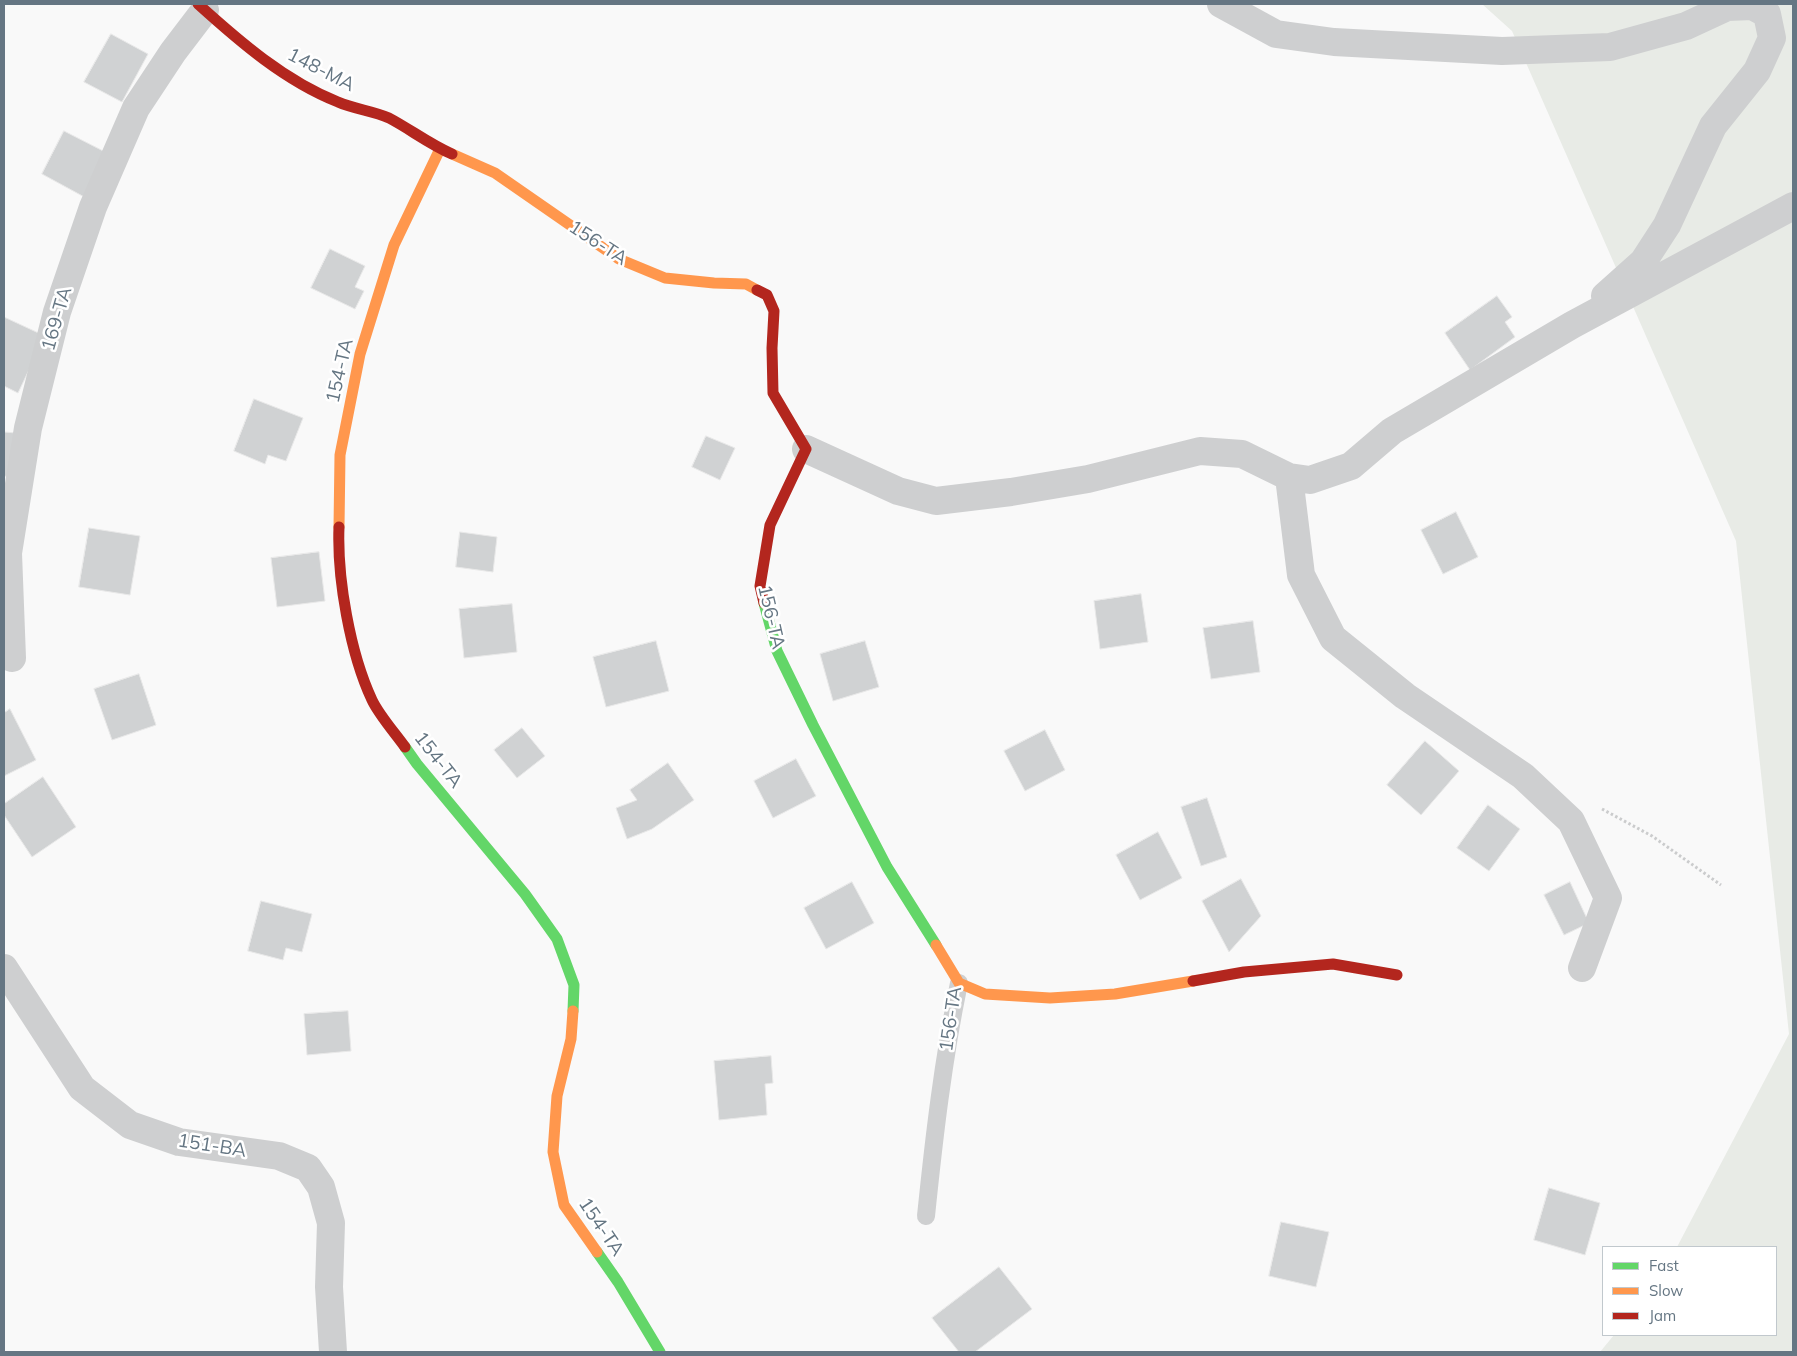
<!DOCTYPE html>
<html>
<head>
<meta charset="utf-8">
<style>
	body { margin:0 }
	#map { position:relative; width:1797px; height:1356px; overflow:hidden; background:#f9f9f9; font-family:Mulish,sans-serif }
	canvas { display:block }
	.frame { position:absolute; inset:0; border:5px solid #657683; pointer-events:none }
	.legend { position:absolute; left:1602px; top:1246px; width:175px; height:90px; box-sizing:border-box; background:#fff; border:1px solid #c1c8cd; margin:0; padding:6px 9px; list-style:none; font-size:15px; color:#657683 }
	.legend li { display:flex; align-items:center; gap:10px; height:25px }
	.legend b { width:25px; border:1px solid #c1c8cd }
</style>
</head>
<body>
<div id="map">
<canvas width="1797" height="1356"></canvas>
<div class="frame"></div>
<ul class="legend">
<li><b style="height:6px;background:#63d668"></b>Fast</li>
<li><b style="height:6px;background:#ff974d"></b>Slow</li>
<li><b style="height:6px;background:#b3261e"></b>Jam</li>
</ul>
</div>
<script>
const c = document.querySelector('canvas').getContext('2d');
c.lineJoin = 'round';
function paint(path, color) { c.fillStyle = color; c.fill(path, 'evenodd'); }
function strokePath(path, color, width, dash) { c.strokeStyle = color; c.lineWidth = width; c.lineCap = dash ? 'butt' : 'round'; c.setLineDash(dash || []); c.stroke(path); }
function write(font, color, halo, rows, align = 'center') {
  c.font = font + ' Mulish,sans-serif'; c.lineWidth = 5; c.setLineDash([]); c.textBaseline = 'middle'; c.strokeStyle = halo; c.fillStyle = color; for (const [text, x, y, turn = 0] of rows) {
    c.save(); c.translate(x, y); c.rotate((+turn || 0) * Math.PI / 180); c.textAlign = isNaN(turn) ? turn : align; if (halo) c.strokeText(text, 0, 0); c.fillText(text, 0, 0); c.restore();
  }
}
paint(new Path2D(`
	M1482 4H1793V1352H1600L1614 1335H1776V1247H1677L1789 1034 1736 541 1512 31Z`), '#e8ebe6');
const building = new Path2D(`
	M111 34 148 54 122 102 84 82Z
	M64 131 111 155 88 199 42 174Z
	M330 249 365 266 355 287 364 291 355 309 311 288Z
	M1497 296 1512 317 1505 322 1515 337 1470 370 1445 333Z
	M4 317 45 336 18 393 4 386Z
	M254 399 303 418 286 461 268 455 265 464 234 451Z
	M4 432 16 433 11 477 4 476Z
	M706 436 735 448 720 480 692 467Z
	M1456 512 1478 557 1443 574 1421 530Z
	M89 528 140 536 130 595 79 587Z
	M460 532 497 537 493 572 456 567Z
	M319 552 325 601 277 607 271 558Z
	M1141 594 1148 642 1100 649 1094 601Z
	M512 604 517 652 464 658 459 609Z
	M1253 621 1260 672 1211 679 1203 628Z
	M656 641 669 691 606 707 593 657Z
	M865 641 879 687 833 701 820 654Z
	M139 674 156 725 112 740 94 689Z
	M10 709 36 760 4 776V713Z
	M522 728 545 756 517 778 494 750Z
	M1045 730 1065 770 1025 791 1004 751Z
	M1425 741 1459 771 1421 815 1387 785Z
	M796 759 816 796 773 818 754 781Z
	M668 763 694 800 652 829 627 839 616 808 637 800 630 790Z
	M43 777 76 827 32 857 4 815V804Z
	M1207 798 1227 857 1201 866 1181 807Z
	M1488 805 1520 829 1489 871 1457 848Z
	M1158 832 1182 878 1140 900 1116 855Z
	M1241 879 1261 916 1229 952 1202 901Z
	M852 882 874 923 826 949 804 908Z
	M1570 882 1589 923 1564 935 1544 895Z
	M261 901 312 914 302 952 286 948 283 960 248 951Z
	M348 1011 351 1051 307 1055 304 1014Z
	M771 1056 773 1083 765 1084 767 1115 719 1120 714 1061Z
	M1549 1188 1600 1203 1585 1255 1534 1240Z
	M1281 1222 1329 1232 1316 1287 1269 1276Z
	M999 1267 1032 1309 975 1352H959L932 1318Z`);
paint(building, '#d0d2d3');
strokePath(building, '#e8e8e8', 1);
strokePath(new Path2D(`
	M1602 809 1652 836 1721 885`), '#cbcccd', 3, [2.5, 2.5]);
strokePath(new Path2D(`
	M926 1216C934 1138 943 1060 959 983`), '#cecfd0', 18);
strokePath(new Path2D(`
	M1221 4 1276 34 1334 42 1502 51 1610 47 1686 26 1727 7 1752 6 1767 14 1772 38 1757 71 1713 126 1667 225 1643 262 1605 296
	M806 449 898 491 936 501 1011 492 1088 479 1200 451 1242 454 1289 477 1310 480 1351 466 1392 431 1572 325 1793 206
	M1289 477 1301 575 1333 638 1405 696 1523 776 1571 821 1608 898 1582 968
	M12 658 8 553 28 428 57 312 93 207 136 108 173 52 205 10
	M4 968 82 1088 130 1125 179 1142 279 1156 308 1168 321 1187 331 1223 329 1287 333 1352`), '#cecfd0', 28);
strokePath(new Path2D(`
	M764 603 777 651 813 725 887 867 936 945
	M405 747 417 764 525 894 557 939 574 985 573 1011
	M597 1252 618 1282 660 1352`), '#63d668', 11);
strokePath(new Path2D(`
	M452 154 495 173 619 259 665 278 714 283 746 284 757 290
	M339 527 340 455 360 354 394 245 440 149
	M936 945 959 983 985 994 1050 998 1115 994 1193 981
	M573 1011 571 1039 557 1096 553 1152 564 1205 597 1252`), '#ff974d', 11);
strokePath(new Path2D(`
	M198 4C240 42 285 81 338 102 354 109 373 111 389 118 410 129 429 144 452 154
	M757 290 767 295 774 311 772 348 773 393 806 449 770 525 760 586 764 603
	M339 527C337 578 350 653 372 700 379 715 395 733 405 747
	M1193 981 1244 972 1333 964 1397 975`), '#b3261e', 11);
write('19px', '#657683', '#fff', [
	["148-МА",321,70,27],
	["156-ТА",598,243,33],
	["169-TA",57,319,-74],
	["154-ТА",340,371,-77],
	["156-ТА",771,617,77],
	["154-ТА",438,760,52],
	["156-ТА",951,1019,-82],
	["151-ВА",212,1146,9],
	["154-ТА",601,1227,56]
]);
</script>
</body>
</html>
